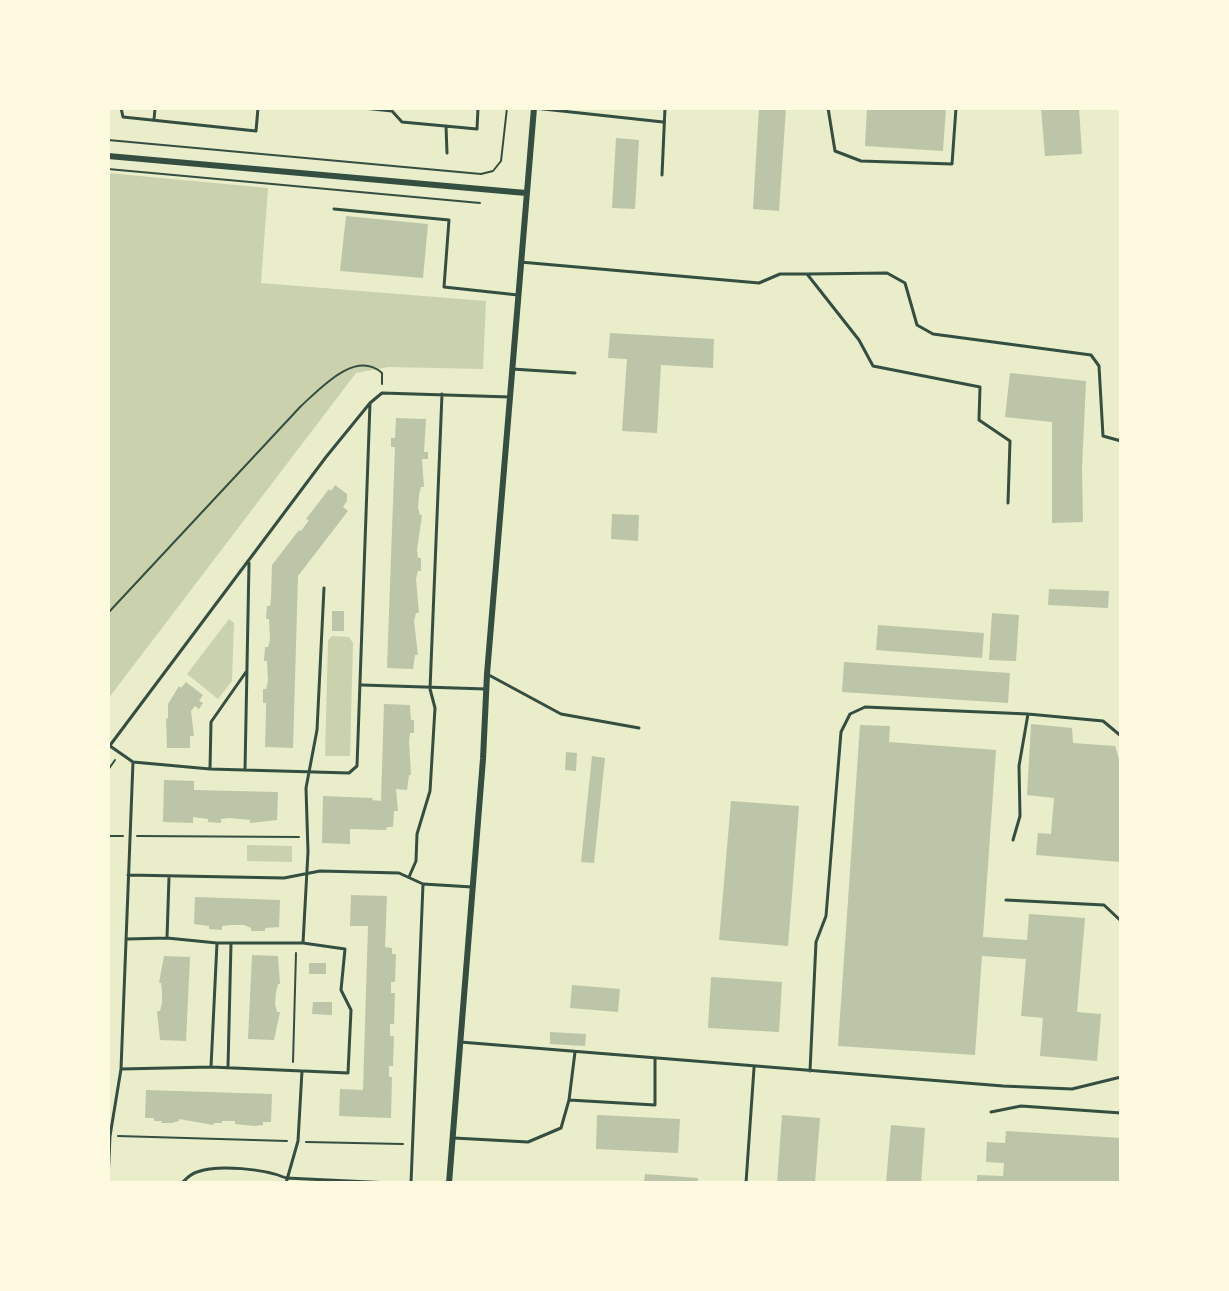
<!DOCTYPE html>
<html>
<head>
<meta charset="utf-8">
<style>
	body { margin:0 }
	#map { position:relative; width:1229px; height:1291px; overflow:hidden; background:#e9edc9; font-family:"IBM Plex Serif",serif }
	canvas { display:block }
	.frame { position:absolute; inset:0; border:110px solid #fefae0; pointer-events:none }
</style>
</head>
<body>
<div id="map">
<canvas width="1229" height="1291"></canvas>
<div class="frame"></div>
</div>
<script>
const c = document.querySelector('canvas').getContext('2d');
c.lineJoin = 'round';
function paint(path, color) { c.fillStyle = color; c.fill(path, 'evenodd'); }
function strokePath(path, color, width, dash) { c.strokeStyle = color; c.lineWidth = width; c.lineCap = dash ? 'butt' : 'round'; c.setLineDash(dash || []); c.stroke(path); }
paint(new Path2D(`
	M108 173 268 188 261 283 486 301 483 369 388 367 356 373 108 699Z
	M229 619 234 623 232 681 218 699 187 674Z
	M332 636 349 637 353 643 350 756H325L328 640Z
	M247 845 292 846V862L247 861Z`), '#cad2ad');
paint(new Path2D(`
	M759 108H786L779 211 753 209Z
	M867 108H946L943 151 865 146Z
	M1041 108H1079L1082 154 1045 156Z
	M616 138 639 140 635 209 612 208Z
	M346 216 428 224 423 278 340 271Z
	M610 333 714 339 713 368 661 365 657 433 622 431 627 359 608 358Z
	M1010 373 1086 381 1082 468 1083 522 1052 523V422L1005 417Z
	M396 418 426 419 424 452H428V459H422L424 487H421L419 495 418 508 420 515H422L417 550 418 558H421V571H418L416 579 419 613H416L414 621 418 655H415L413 669 387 668 395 447H391V438H395Z
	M335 485 347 494V501L343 507 348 511 298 576 293 748 265 747 266 711V703H263V689H266L268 681 267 661H264L265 647H268L270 640 269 619H266L267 606H270L271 598 272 565 299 530 301 531 309 520 306 519 329 489 331 491Z
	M612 514 639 515 638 541 611 539Z
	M1049 589 1109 591 1108 608 1048 605Z
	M332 611H344V631H332Z
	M992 613 1019 615 1016 661 989 660Z
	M878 625 984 633 982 658 876 650Z
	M844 662 1010 673 1008 703 842 692Z
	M186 682 203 695 199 701 203 703 199 709 195 706 191 711 194 736H190V748H167L166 718 168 719V704L179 686 181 688Z
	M384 704 410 705 411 720H414V733H410L409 741 411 775H409L407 790 396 789 398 811H394L393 827H387L386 830 350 829V844L322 843 323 796 373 798 372 800 381 801Z
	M1031 724 1072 728 1073 743 1115 746 1121 765V862L1036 855 1038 833 1051 834 1054 798 1027 795Z
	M860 725 890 726 889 742 996 750 983 937 1027 940 1029 914 1085 918 1077 1012 1101 1014 1097 1061 1040 1056 1043 1018 1021 1016 1026 959 982 956 975 1055 838 1046Z
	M566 752 577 753 576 771 565 770Z
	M592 756 605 758 594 863 581 862Z
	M164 780 194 781V790L278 792 277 820 250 823V820L229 818 221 819V823L208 822V819L193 817V823L163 822Z
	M731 801 799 806 788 946 719 940Z
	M351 895 387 896 385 947 392 948V954H396L395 982H391V993H395L394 1024H390V1036H394L393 1066H389V1077H392L391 1118 339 1116 340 1089 363 1090 368 926H350Z
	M195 897 280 900 279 927 265 928V931H251V928L244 925H231L222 926V930L209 929V926L194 924Z
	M252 955 278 956 280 984H278L276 992 275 1004 277 1012H280L274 1040 248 1039Z
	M164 956 190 957 186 1041 160 1040 157 1011H160L162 1003V991L161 983H159Z
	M309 963H326V974H309Z
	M711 977 782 982 779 1032 708 1028Z
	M572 985 620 989 618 1012 570 1008Z
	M313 1002H332V1015L312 1014Z
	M550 1032 586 1034 585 1046 550 1044Z
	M146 1090 272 1094 271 1122H263V1125L254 1126 235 1124V1121H222V1123H214L213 1125 179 1119V1121L172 1123H161L162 1121H154V1118H145Z
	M597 1115 680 1119 678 1153 596 1149Z
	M782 1115 820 1118 815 1183H777Z
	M891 1125 925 1128 921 1183H886Z
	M1006 1131 1121 1138V1183H977V1175L1003 1176 1004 1163 986 1162 987 1142 1005 1143Z
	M645 1174 698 1178V1183H644Z`), '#bcc5a7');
strokePath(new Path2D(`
	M108 140 481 174 493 171 501 161 507 108
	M108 169 480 203
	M108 613 301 406C320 389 355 349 382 373V384
	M108 770 115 760
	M108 836H123
	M137 836 299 837
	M293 1062 296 953
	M118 1136 287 1141
	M306 1142 403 1144`), '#344e41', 2);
strokePath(new Path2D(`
	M121 108 123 117 256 131 258 108
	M363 108 392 111 402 122 477 129 478 108
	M534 108 663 122
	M828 108 835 151 861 161 952 164 956 108
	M154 120 155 108
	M446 126 447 153
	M662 175 665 108
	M334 209 449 220 444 287 518 295
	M520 262 759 283 780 274H807L859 340 873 366 980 387 979 420 1010 441 1008 503
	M807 274 887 273 905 283 917 325 933 334 1091 355 1099 366 1103 436 1121 441
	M512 369 575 373
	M487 674 561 714 639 728
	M362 685 486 689
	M110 746 133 762 210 769 349 773 357 766 370 403
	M108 748 326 457 370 403 382 393 510 397
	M210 769 211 722 246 672
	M245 770 249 563
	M1013 840 1020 816 1019 766 1028 714
	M128 875 284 878 320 871 399 873 423 884 472 887
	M169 877 167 938 217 943H303L308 852 306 788 317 730 324 588
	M409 877 416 861 417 834 430 791 435 708 430 689 442 394
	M1006 900 1104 905 1121 921
	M127 939 167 938
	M303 943 345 949 341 990 351 1010 348 1073 304 1071
	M460 1042 1003 1086 1072 1089 1121 1077
	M211 1067 217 943
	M228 1067 231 943
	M121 1069 211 1067 302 1071 298 1141 286 1183
	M810 1071 816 942 826 916 841 732 850 714 865 707 1028 714 1103 721 1121 736
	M569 1100 655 1105V1059
	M991 1112 1021 1106 1121 1113
	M454 1138 528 1142 561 1128 569 1100 575 1052
	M108 1181 110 1136 121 1069 133 762
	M182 1183C187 1178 190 1174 197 1172 218 1164 266 1169 286 1178L391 1183
	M411 1183 423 884
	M746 1183 754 1068`), '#344e41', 3);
strokePath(new Path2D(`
	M108 156 526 193
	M449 1183 483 759 487 674 534 108`), '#344e41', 6);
</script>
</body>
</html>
